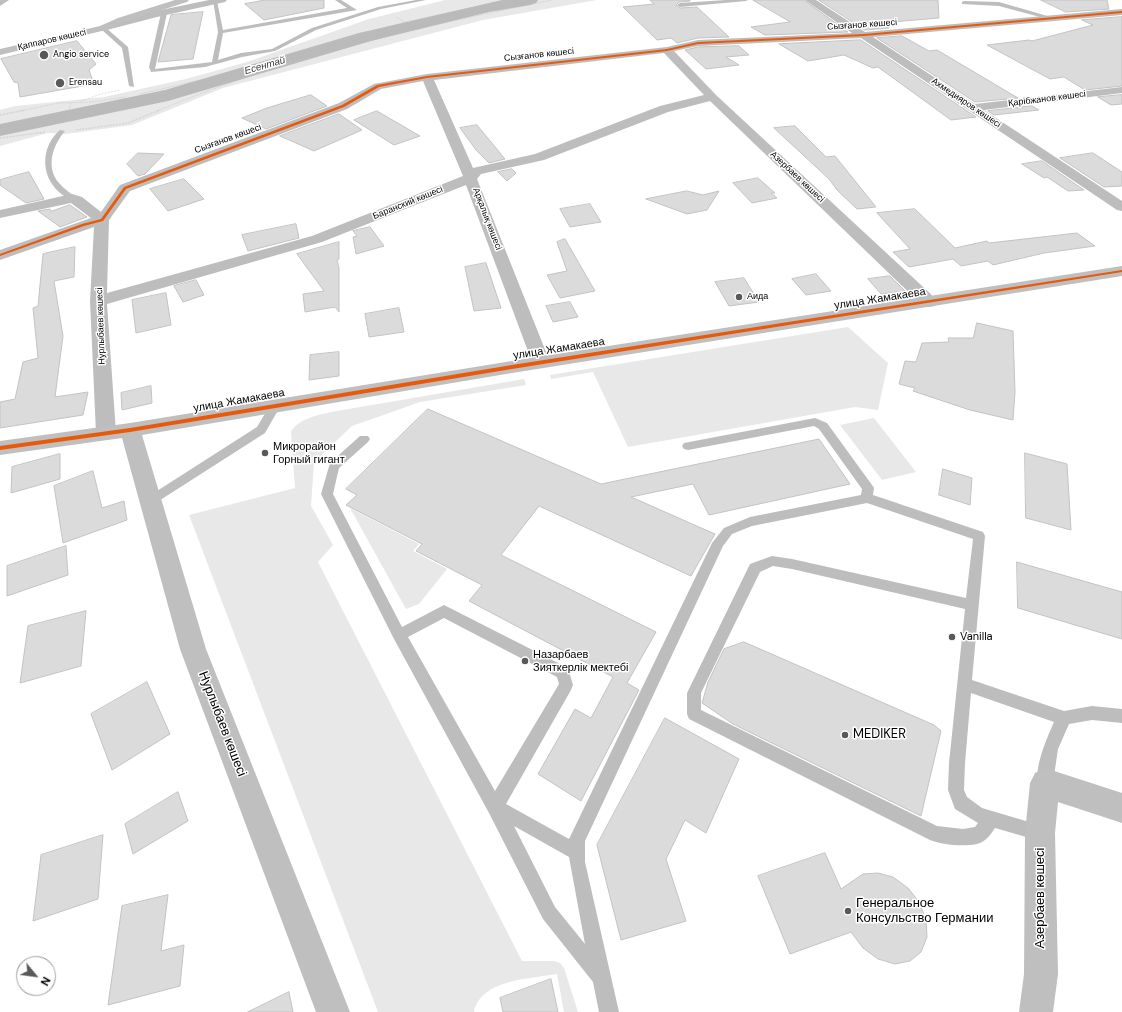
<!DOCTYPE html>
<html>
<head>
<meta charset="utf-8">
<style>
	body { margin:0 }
	#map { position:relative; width:1122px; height:1012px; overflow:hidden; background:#fff; font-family:"DM Sans",sans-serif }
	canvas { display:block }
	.north { position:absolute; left:16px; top:956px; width:40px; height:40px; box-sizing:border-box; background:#fff; border:1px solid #999; border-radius:50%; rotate:119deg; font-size:11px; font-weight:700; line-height:16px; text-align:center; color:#000 }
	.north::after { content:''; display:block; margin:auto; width:14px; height:18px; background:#595959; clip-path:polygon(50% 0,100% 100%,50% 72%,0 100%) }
</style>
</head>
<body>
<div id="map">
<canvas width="1122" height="1012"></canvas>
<div class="north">N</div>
</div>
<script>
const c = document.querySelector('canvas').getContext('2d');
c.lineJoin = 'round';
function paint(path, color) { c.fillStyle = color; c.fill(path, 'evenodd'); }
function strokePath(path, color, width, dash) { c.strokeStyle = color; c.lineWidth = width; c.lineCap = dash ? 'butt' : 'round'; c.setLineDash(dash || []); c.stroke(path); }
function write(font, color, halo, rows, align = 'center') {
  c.font = font + ' "DM Sans",sans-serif'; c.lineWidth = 3; c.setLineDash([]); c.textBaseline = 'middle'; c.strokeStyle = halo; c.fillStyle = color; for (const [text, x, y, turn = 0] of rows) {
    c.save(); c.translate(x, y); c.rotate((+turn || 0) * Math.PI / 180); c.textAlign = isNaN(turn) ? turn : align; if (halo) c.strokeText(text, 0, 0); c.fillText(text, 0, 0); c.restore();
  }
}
paint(new Path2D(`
	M445 0H597L483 20 223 88 132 125 66 134 48 133 0 146V110L15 106 104 97 186 79 247 62 369 19Z
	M848 327 888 363 878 410 855 407 628 447 593 372 551 379 550 375Z
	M524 379 526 385 420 402 352 426 314 462 311 506 333 545 318 562 522 961H554L560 963 564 968 578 1012H564L557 974C530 979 481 979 474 1012H378L189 515 295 488 291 431C301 418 315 416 331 412Z
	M874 418 916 472 882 480 840 425Z
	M350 508 419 544 413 551 447 569 419 604 406 609Z`), '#e8e8e8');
paint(new Path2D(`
	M502 0H538L536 3 530 5 489 12 371 41 168 101 0 136V124L165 90 359 33Z`), '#bababa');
const building = new Path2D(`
	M265 0H324V8L264 20 245 4Z
	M650 0H690V1L679 2 676 5 680 8 697 7 729 37 698 38 677 43 671 38 657 40 623 7 654 4Z
	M753 0H804L848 32 765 35 751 27 790 22Z
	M819 0H938L939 18 880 23 889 28 865 30Z
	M1041 0H1107L1109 9 1066 12Z
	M203 12 193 59 158 62 171 15Z
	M1122 17V86L1085 90 1064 77 1050 79 987 45 1029 40 1032 41 1093 25 1082 20Z
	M902 36 929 51 937 50 1018 98 975 102 877 38Z
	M861 40 976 117 951 120 878 67 873 68 844 55 808 61 779 44Z
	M77 41 96 64 89 70 94 84 20 97 18 83 14 82 1 59Z
	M739 46 749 55 726 57 739 65 706 69 685 50 698 47Z
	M311 95 327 106 266 129 242 118 267 108Z
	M1122 95V104L1111 105 1098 97Z
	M1032 106 1039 110 994 115 988 111Z
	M377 111 420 136 394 145 354 120Z
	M339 114 362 130 314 151 280 136Z
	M477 125 505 159 489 163 476 150 460 128Z
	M795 126 826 157 835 156 876 207 857 209 837 190 829 179 774 128Z
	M138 153 164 154 145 174 138 176 127 164Z
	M1093 153 1122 172V186L1104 187 1060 158Z
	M1042 161 1084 190 1068 191 1047 177 1044 178 1022 164Z
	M512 169 516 173 507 181 498 172Z
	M29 172 44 199 26 203 0 185V180Z
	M758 178 775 193H771L777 198 752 203 733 183Z
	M184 179 204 199 168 211 150 189Z
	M687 191 703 195 719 191 707 210 687 214 646 199Z
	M590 204 601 222 570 227 560 209Z
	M70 205 87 217 60 227 38 211 50 209 51 211Z
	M915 209 955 248 987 241 989 243 1077 233 1095 246 1044 253 993 265 988 261 961 266 953 259 909 267 893 252 910 249 877 213Z
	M296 224 299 238 248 251 242 235Z
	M370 227 384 246 356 254 353 237 357 236 353 231Z
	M565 239 595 291 560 298 547 275 567 271 557 242Z
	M339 242V259L337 260 339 268V312L335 307 305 312 303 294 324 291 297 254Z
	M75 247 74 277 54 281 63 336 55 397 88 392 83 415 0 428V402L15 399 23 362 38 358 33 308 38 306 43 254Z
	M486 263 501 308 474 311 465 267Z
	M816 274 831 291 806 295 792 279Z
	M890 276 905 291 881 294 868 279Z
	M744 278 759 302 729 306 715 282Z
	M196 280 204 295 183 302 174 286Z
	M166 293 171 325 136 333 132 300Z
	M570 302 578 317 553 322 546 306Z
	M399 308 404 332 369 337 365 314Z
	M977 323 1013 331 1015 392 1013 420 970 410 913 391 915 388 899 384 905 361 916 362 922 343 949 342 948 338H973Z
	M339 352V376L309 380 310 355Z
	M151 386 152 403 122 410 121 393Z
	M428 409 601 484 819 439 850 484 709 515 693 484 631 497 715 534 691 576 539 506 501 555 656 632 627 683 639 690 581 801 538 774 575 709 591 718 613 677 469 601 482 585 416 551 422 544 346 505 357 495 346 489Z
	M1025 453 1067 464 1071 530 1026 518Z
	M60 454V479L11 493 12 467Z
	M943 469 972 478 970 505 939 495Z
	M93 471 102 508 124 501 127 520 63 543 54 486Z
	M66 546 68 575 7 596V566Z
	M1017 562 1122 592V639L1018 608Z
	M86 611 81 666 20 683 28 626Z
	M744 642 934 725 941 731 921 816 733 724 702 703 708 682 724 649Z
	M147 682 170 734 112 770 91 714Z
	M665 718 739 759 706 833 685 820 666 859 686 921 621 940 597 845Z
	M178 792 188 821 133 854 125 824Z
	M103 835 98 899 33 921 41 855Z
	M825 853 841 889 863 874 878 873 893 877 908 888 919 902 926 920 927 937 921 952 910 961 895 964 878 959 863 948 851 932 790 954 758 876Z
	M168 895 161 951 184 945 180 986 108 1005 122 906Z
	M551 979 558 1012H503L500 998Z
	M289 992 293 1012H248Z`);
paint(building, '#dbdbdb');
strokePath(building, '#c3c3c3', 1);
strokePath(new Path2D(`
	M396 17 405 22
	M305 50 405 22 508 0
	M140 94 200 80
	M81 101 101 94 120 90
	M21 111 58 103 92 102 126 97
	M69 111 71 103
	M157 111C284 58 418 27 552 0`), '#c2c2c2', 1, [0.5, 1]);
strokePath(new Path2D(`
	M0 115 25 110
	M66 121 69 110
	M76 130 128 123 160 110
	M0 138 45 132`), '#c2c2c2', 1.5, [0.5, 1]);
paint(new Path2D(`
	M213 0 217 1 223 30 347 8 335 0H341L357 10 223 33 218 60 241 53 272 49 312 28 378 7 416 0H426L381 9 316 30 275 51 242 57 205 67 151 72 149 67 161 13 164 11 167 13 155 69 212 62 218 32Z
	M726 0H748L746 1 680 7 677 5 680 3Z
	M964 1 999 2 1058 19 1055 21 999 6 962 4V2Z
	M101 27H105L128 47 134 87 129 86 122 48 101 29Z
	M60 130 65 131C53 145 45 167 59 183 64 189 71 193 76 198L72 200C67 199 63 195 59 192 40 175 41 146 60 130Z
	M276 401 280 402 281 405 265 433 154 504 150 506 146 504 144 501 146 498 257 427 272 402Z
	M815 418 827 423 872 485 874 488 873 495 983 532 985 536 972 680 1064 711 1092 706 1122 709V723L1092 720 1069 724 1058 749 1053 783 1051 789 1045 791 1039 789C1032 771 1047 738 1054 722L971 693 965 763 964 790 967 797 982 808 1046 827 1048 833 1046 839 1040 841 995 828C992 832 989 837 985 840 975 849 942 845 930 840L689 719 687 714V693L750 564 772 556 792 559 966 598 973 539 867 503 752 526 732 534 723 546 585 841V862L619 1012H599L593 982 543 919 489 813 394 639 321 494 330 463 360 436H368L370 439 368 442 339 468 333 494 402 627 444 605 568 668 573 685 571 690 506 804 569 839 712 543 724 528 750 517 861 495 862 489 819 429 814 426 688 450 684 449 682 446 684 443ZM773 566 792 569 965 609 949 763 948 790 955 809 978 823 975 827 963 829 937 826 701 710V693L760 572ZM444 618 557 677 559 684 495 791 408 637ZM514 826 569 857 585 944 555 907Z`), '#bdbdbd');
paint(new Path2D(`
	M0 0H9L0 6Z
	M209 0H227L225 2 157 17 103 31 98 28 100 26 156 11Z
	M805 0H816L865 32 1122 9V15L873 37 975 104 1122 87V93L984 110 1122 201V211L1117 210 861 38 698 46 674 51 716 95 935 298 937 302 935 306 929 307 923 306 710 101 668 112 544 160 481 174 477 179 550 362 547 366 541 368 535 366 532 362 466 185 322 242 107 304 116 433 113 438 106 440 99 438 96 433 90 301 94 227 0 260V250L91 218 71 203 0 218V210L72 194 82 197 101 212 120 185 339 103 374 84 427 74 667 47 698 40 852 33ZM664 53 704 95 660 106 535 154 473 168 434 80ZM423 81 463 176 312 236 107 293 109 220 130 191 347 109 381 89Z`), '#bdbdbd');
paint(new Path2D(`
	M175 0H189L187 2 124 22 106 30 0 55V49L100 26 118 18Z
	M1122 266V276L512 373 142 435 206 649 350 1012H316L180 649 122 438 0 455V441L130 423 512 361Z
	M1045 768 1122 793V823L1058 802 1055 833 1058 974 1053 1012H1019L1024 974 1025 833 1030 783 1035 773Z`), '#bfbfbf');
paint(new Path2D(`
	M1122 11V13L864 36 698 44 667 51 427 78 379 87 344 107 126 189 103 221 84 226 0 256V254L82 224 101 219 124 187 342 105 377 85 427 76 667 49 698 42 864 34Z
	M1122 270V272L512 369 130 432 0 450V446L130 428 512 365Z`), '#e8590c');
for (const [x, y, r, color] of [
	[44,55,5,"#595959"],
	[60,83,5,"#595959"],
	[739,297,4,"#595959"],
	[265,453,4,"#595959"],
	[952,637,4,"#595959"],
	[525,661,4,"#595959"],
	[845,735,4,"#595959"],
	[848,911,4,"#595959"]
]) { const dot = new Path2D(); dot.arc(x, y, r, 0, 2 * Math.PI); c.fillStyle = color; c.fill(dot); strokePath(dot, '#fff', 1.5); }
write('9px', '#000', '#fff', [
	["Сызғанов көшесі",862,25,-4],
	["Қаппаров көшесі",52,40,-13],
	["Сызғанов көшесі",539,55,-6],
	["Қарібжанов көшесі",1047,99,-7],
	["Ахмедияров көшесі",966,103,34],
	["Сызғанов көшесі",228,139,-20],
	["Азербаев көшесі",797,177,43],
	["Баранский көшесі",408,203,-22],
	["Арқалық көшесі",487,219,69],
	["Нурлыбаев көшесі",101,326,-92]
]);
write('9px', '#000', '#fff', [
	["Angio service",53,55],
	["Erensau",69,83],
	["Аида",747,297]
], 'left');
write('italic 10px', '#3d3d3d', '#fff', [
	["Есентай",265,66,-16]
]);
write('11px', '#000', '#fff', [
	["улица Жамакаева",880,299,-9],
	["улица Жамакаева",559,349,-9],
	["улица Жамакаева",239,401,-10]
]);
write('11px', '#000', '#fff', [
	["Микрорайон",273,447],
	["Горный гигант",273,460],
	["Vanilla",960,637],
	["Назарбаев",533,655],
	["Зияткерлік мектебі",533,668]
], 'left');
write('13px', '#000', '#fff', [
	["Нурлыбаев көшесі",222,724,69],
	["Азербаев көшесі",1041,898,-90]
]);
write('13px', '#000', '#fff', [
	["MEDIKER",853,735],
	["Генеральное",856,904],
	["Консульство Германии",856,919]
], 'left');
</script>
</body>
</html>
